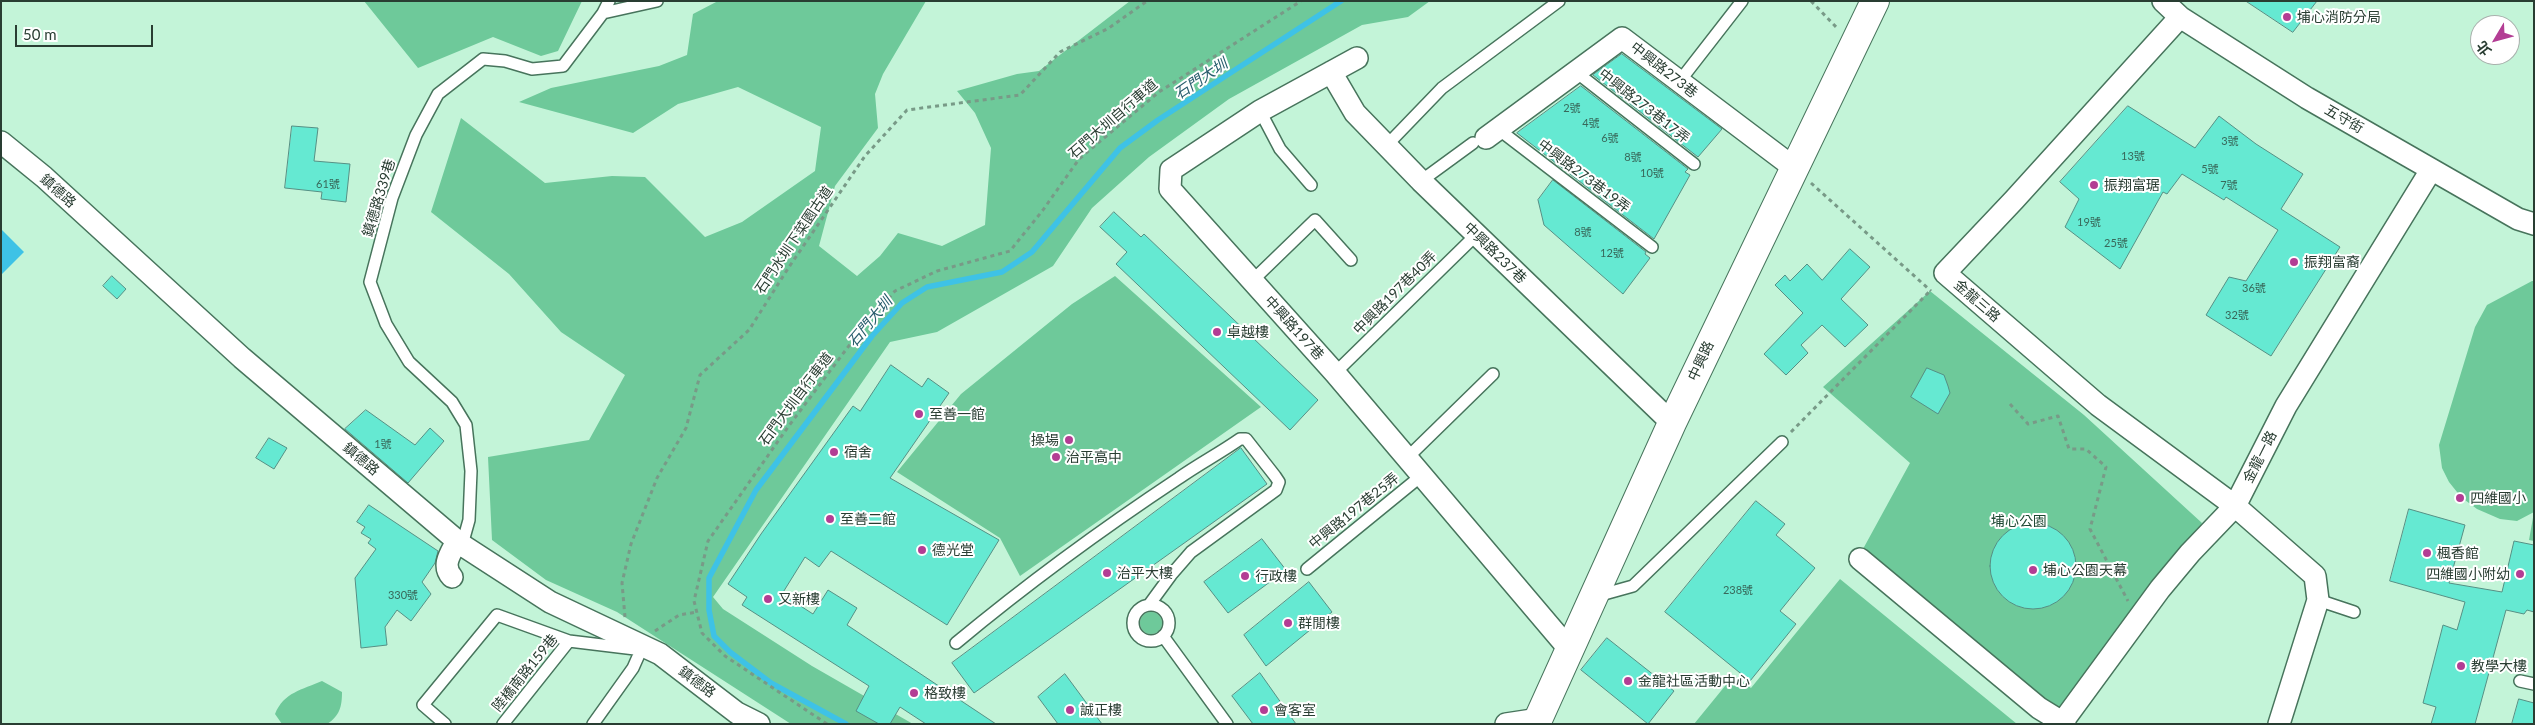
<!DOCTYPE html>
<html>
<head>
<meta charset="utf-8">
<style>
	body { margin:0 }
	#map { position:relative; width:2535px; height:725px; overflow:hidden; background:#c3f4d8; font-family:Lato,"Noto Sans TC",sans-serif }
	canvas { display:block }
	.frame { position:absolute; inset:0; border:2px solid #293d32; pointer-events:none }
	.north { position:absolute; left:2470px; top:15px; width:50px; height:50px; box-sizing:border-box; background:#fff; border:1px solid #a9b1ad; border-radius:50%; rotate:233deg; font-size:14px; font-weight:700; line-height:20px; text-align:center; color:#293d32 }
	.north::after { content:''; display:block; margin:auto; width:18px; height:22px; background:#b33d94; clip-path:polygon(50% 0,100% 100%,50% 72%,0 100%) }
	.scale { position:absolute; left:15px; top:25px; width:138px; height:22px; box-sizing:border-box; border:2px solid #293d32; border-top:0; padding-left:6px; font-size:15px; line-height:18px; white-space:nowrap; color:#293d32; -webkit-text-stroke:4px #fff; paint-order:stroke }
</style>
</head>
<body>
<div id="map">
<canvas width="2535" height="725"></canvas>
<div class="frame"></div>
<div class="north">北</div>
<div class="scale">50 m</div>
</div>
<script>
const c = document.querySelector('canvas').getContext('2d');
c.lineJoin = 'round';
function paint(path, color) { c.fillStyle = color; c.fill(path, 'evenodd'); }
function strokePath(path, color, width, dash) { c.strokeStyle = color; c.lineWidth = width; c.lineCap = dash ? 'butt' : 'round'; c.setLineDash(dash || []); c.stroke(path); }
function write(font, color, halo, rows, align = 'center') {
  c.font = font + ' Lato,"Noto Sans TC",sans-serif'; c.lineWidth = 4; c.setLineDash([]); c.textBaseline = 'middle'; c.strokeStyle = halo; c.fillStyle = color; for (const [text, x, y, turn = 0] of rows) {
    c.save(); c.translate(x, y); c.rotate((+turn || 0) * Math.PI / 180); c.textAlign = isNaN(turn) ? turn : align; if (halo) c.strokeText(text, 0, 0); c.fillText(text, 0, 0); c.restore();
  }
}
paint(new Path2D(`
	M364 1H582L558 51 541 56 493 37 418 68Z
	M718 1H926L883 74 875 94 878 128 835 186 819 246 857 276 880 256 898 233 942 246 985 225 991 148 975 113 957 91 1017 74 1039 71 1130 1H1430L1408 17 1362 25 1229 99 1149 157 1092 208 1053 266 937 332 890 342 713 597 723 609 812 666 913 724H791L617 612 546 580 492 540 488 457 589 440 625 375 561 332 509 274 431 212 461 118 545 183 612 176 645 177 705 237 742 222 815 171 821 127 738 87 678 104 633 133 519 102 551 88 659 66 687 55 693 14Z
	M1115 276 1261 407 1020 576 1000 538 897 472 961 394 1072 304Z
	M2532 281H2534V541L2529 540 2534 512 2517 521 2500 519 2477 509 2461 497 2449 482 2442 468 2439 445 2475 327 2487 305Z
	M1930 291 2084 415 2202 523 2190 553 2056 716 1863 549 1910 463 1823 387Z
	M1840 579 2017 724H1694L1734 675 1751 688Z
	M1140 623a11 11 0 1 1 22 0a11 11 0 1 1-22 0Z
	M322 681 342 692C342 706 340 716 327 724H282L275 714C284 692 302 690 322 681Z`), '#6ec99a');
paint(new Path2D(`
	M1 229 24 252 1 275Z`), '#3ec2e6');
strokePath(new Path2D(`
	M846 724 771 683 730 652 714 636 709 610V578L756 490 872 336 902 303 927 287 1002 272 1032 252 1120 148 1158 120 1341 1`), '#3ec2e6', 5.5);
const building = new Path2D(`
	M2246 1H2317L2293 32Z
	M1622 54 1722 129 1698 157 1593 75Z
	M1581 86 1688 169 1685 172 1690 175 1654 239 1517 133Z
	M2128 106 2195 148 2219 116 2256 144 2303 174 2281 209 2340 247 2271 356 2206 315 2229 277 2246 281 2278 230 2226 197 2224 200 2182 174 2167 194 2163 192 2120 269 2065 227 2079 199 2060 182Z
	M292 126 318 128 314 161 350 164 346 202 321 199 322 192 285 188Z
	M1553 180 1646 252 1645 254 1650 258 1623 294 1544 225 1538 200Z
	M1114 212 1141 237 1144 234 1318 400 1290 430 1116 264 1127 252 1100 227Z
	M1850 249 1870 267 1841 299 1868 325 1845 347 1822 325 1801 345 1808 353 1786 375 1764 354 1803 313 1775 285 1785 275 1790 281 1807 264 1822 280Z
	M112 276 126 289 117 299 103 286Z
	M891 365 922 387 928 378 949 393 890 478 999 540 947 625 831 551 819 567 805 557 782 594 813 614 828 590 857 608 847 625 996 724H926L900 707 890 724H879L856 711 869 686 742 605 747 597 728 584 761 534 853 406 860 411Z
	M1927 368 1944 375 1948 386 1950 393 1938 414 1911 397Z
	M366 410 415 445 430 428 444 441 408 483 345 429Z
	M269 438 287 448 274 469 256 458Z
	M1241 448 1267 484 974 693 952 663Z
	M1756 501 1785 524 1776 535 1815 568 1780 611 1796 624 1750 681 1665 612Z
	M369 505 438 551 435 563 422 582 431 594 411 621 397 610 385 627 387 645 361 648 355 578 376 549 368 543 371 539 361 533 365 527 357 522Z
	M2409 509 2465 525 2449 583 2502 592 2514 541 2534 545V612L2527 610 2524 614 2506 610 2475 724H2431L2436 707 2423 703 2443 625 2457 630 2465 602 2390 581Z
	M1990 566a43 43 0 1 1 86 0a43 43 0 1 1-86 0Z
	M1262 539 1286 570 1228 613 1204 582Z
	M1309 582 1332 612 1266 666 1244 635Z
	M1607 638 1674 691 1648 724 1581 670Z
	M1260 673 1296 724H1253L1232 696Z
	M1065 674 1102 724H1058L1038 697Z
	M2519 699 2534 703V724H2512Z`);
paint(building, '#65e9d2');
strokePath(building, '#568f84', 1);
const lane = new Path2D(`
	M603 13 609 1
	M1576 72 1694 164
	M1679 82 1742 1
	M1260 111 1280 149 1311 185
	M1498 129 1652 247
	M1388 144 1442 88 1559 1
	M1421 181 1473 143
	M1252 281 1315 220 1351 260
	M1335 373 1476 235
	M1407 458 1493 374
	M462 545 469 520 471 471 466 425 452 402 409 362 386 324 370 282 392 198 416 135 438 94 483 59 505 61 532 69 563 66 603 13 657 1
	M1307 569 1421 476
	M1597 596 1633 586 1782 442
	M2318 600 2354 612
	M1133 623a18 18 0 1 1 36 0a18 18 0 1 1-36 0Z
	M1163 636 1227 724
	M956 643C1027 584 1102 529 1179 478 1199 464 1220 453 1240 439H1246L1275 476 1279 482 1276 490 1191 552 1171 575 1149 605
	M2520 681 2534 684
	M445 724 423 705 497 615 569 641
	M503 724 569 641 635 649
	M593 724 633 668 641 650`);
const street = new Path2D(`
	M2163 1 2180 17 2307 98 2518 219 2534 224
	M2180 17 2014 200 1945 273 2098 405 2235 506 2315 576 2318 600 2279 724
	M1357 58 1260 111 1171 170 1170 189 1335 373 1569 649
	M1331 72 1355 113 1421 181 1672 423
	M1486 138 1622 38 1793 167
	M1 142 44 177 242 358 462 545 550 602 660 654 737 713 759 724
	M1860 559 2039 708 2065 724
	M452 577C441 565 451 553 457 541
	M1506 724 1539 719
	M2061 724 2160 589 2190 553 2235 506 2286 406 2431 170`);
const secondary = new Path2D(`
	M1536 724 1672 423 1875 1`);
strokePath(lane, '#47745c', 14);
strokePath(street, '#47745c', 24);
strokePath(secondary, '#47745c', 30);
strokePath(new Path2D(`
	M1811 1 1838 29
	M1811 183 1931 291
	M2010 404 2028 424 2058 416 2069 449H2086L2106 467 2090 529 2128 601
	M1791 432 1930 291
	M625 617 622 583 631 544 657 478 686 428 700 375 749 330 789 267 865 156 907 110 1020 95 1060 52 1109 28 1147 1
	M655 631 679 615 697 612
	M827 724 725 656 702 633 694 601 708 541 788 427 857 335 895 291 937 271 1010 251 1043 210 1079 159 1159 92 1301 1`), '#789a87', 3, [4, 4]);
strokePath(lane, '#fff', 11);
strokePath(street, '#fff', 21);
strokePath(secondary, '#fff', 28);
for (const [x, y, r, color] of [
	[2287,17,5,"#b33d94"],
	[2094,185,5,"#b33d94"],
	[2294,262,5,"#b33d94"],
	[1217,332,5,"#b33d94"],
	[919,414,5,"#b33d94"],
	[1069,440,5,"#b33d94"],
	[834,452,5,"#b33d94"],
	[1056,457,5,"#b33d94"],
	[2460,498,5,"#b33d94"],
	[830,519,5,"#b33d94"],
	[922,550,5,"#b33d94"],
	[2427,553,5,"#b33d94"],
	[2033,570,5,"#b33d94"],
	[1107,573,5,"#b33d94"],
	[2520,574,5,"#b33d94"],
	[1245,576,5,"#b33d94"],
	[768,599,5,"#b33d94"],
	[1288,623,5,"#b33d94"],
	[2461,666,5,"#b33d94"],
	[1628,681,5,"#b33d94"],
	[914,693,5,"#b33d94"],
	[1070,710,5,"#b33d94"],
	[1264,710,5,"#b33d94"]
]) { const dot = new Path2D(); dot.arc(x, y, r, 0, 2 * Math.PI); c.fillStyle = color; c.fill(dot); strokePath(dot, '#fff', 2); }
write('11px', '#38685a', null, [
	["2號",1572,108],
	["4號",1591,123],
	["6號",1610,138],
	["3號",2230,141],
	["13號",2133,156],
	["8號",1633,157],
	["5號",2210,169],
	["10號",1652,173],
	["61號",328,184],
	["7號",2229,185],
	["19號",2089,222],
	["8號",1583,232],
	["25號",2116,243],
	["12號",1612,253],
	["36號",2254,288],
	["32號",2237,315],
	["1號",383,444],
	["238號",1738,590],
	["330號",403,595]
]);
write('14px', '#293d32', '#fff', [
	["埔心消防分局",2297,17],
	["振翔富琚",2104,185],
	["振翔富裔",2304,262],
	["卓越樓",1227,332],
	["至善一館",929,414],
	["操場",1059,440,"right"],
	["宿舍",844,452],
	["治平高中",1066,457],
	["四維國小",2470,498],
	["至善二館",840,519],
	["德光堂",932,550],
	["楓香館",2437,553],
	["埔心公園天幕",2043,570],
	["治平大樓",1117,573],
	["四維國小附幼",2510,574,"right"],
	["行政樓",1255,576],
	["又新樓",778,599],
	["群閒樓",1298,623],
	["教學大樓",2471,666],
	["金龍社區活動中心",1638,681],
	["格致樓",924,693],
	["誠正樓",1080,710],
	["會客室",1274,710]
], 'left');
write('14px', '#293d32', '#fff', [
	["中興路273巷",1664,70,38],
	["中興路273巷17弄",1644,106,38],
	["石門大圳自行車道",1113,119,-41],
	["五守街",2344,119,30],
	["中興路273巷19弄",1584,176,37],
	["鎮德路",58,191,42],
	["鎮德路339巷",379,198,-73],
	["石門水圳下菜園古道",794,240,-56],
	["中興路237巷",1495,253,44],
	["中興路197巷40弄",1395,293,-45],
	["金龍三路",1977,301,41],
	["中興路197巷",1294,328,48],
	["中興路",1701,361,-65],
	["石門大圳自行車道",796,399,-53],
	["金龍一路",2260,457,-63],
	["鎮德路",361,459,40],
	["中興路197巷25弄",1354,511,-39],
	["陸橋南路159巷",525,673,-51],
	["鎮德路",697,682,37]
]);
write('14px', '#1f4934', '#fff', [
	["埔心公園",2019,521]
]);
write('italic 15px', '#285d6c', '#fff', [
	["石門大圳",1201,79,-34],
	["石門大圳",870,322,-50]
]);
</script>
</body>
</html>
